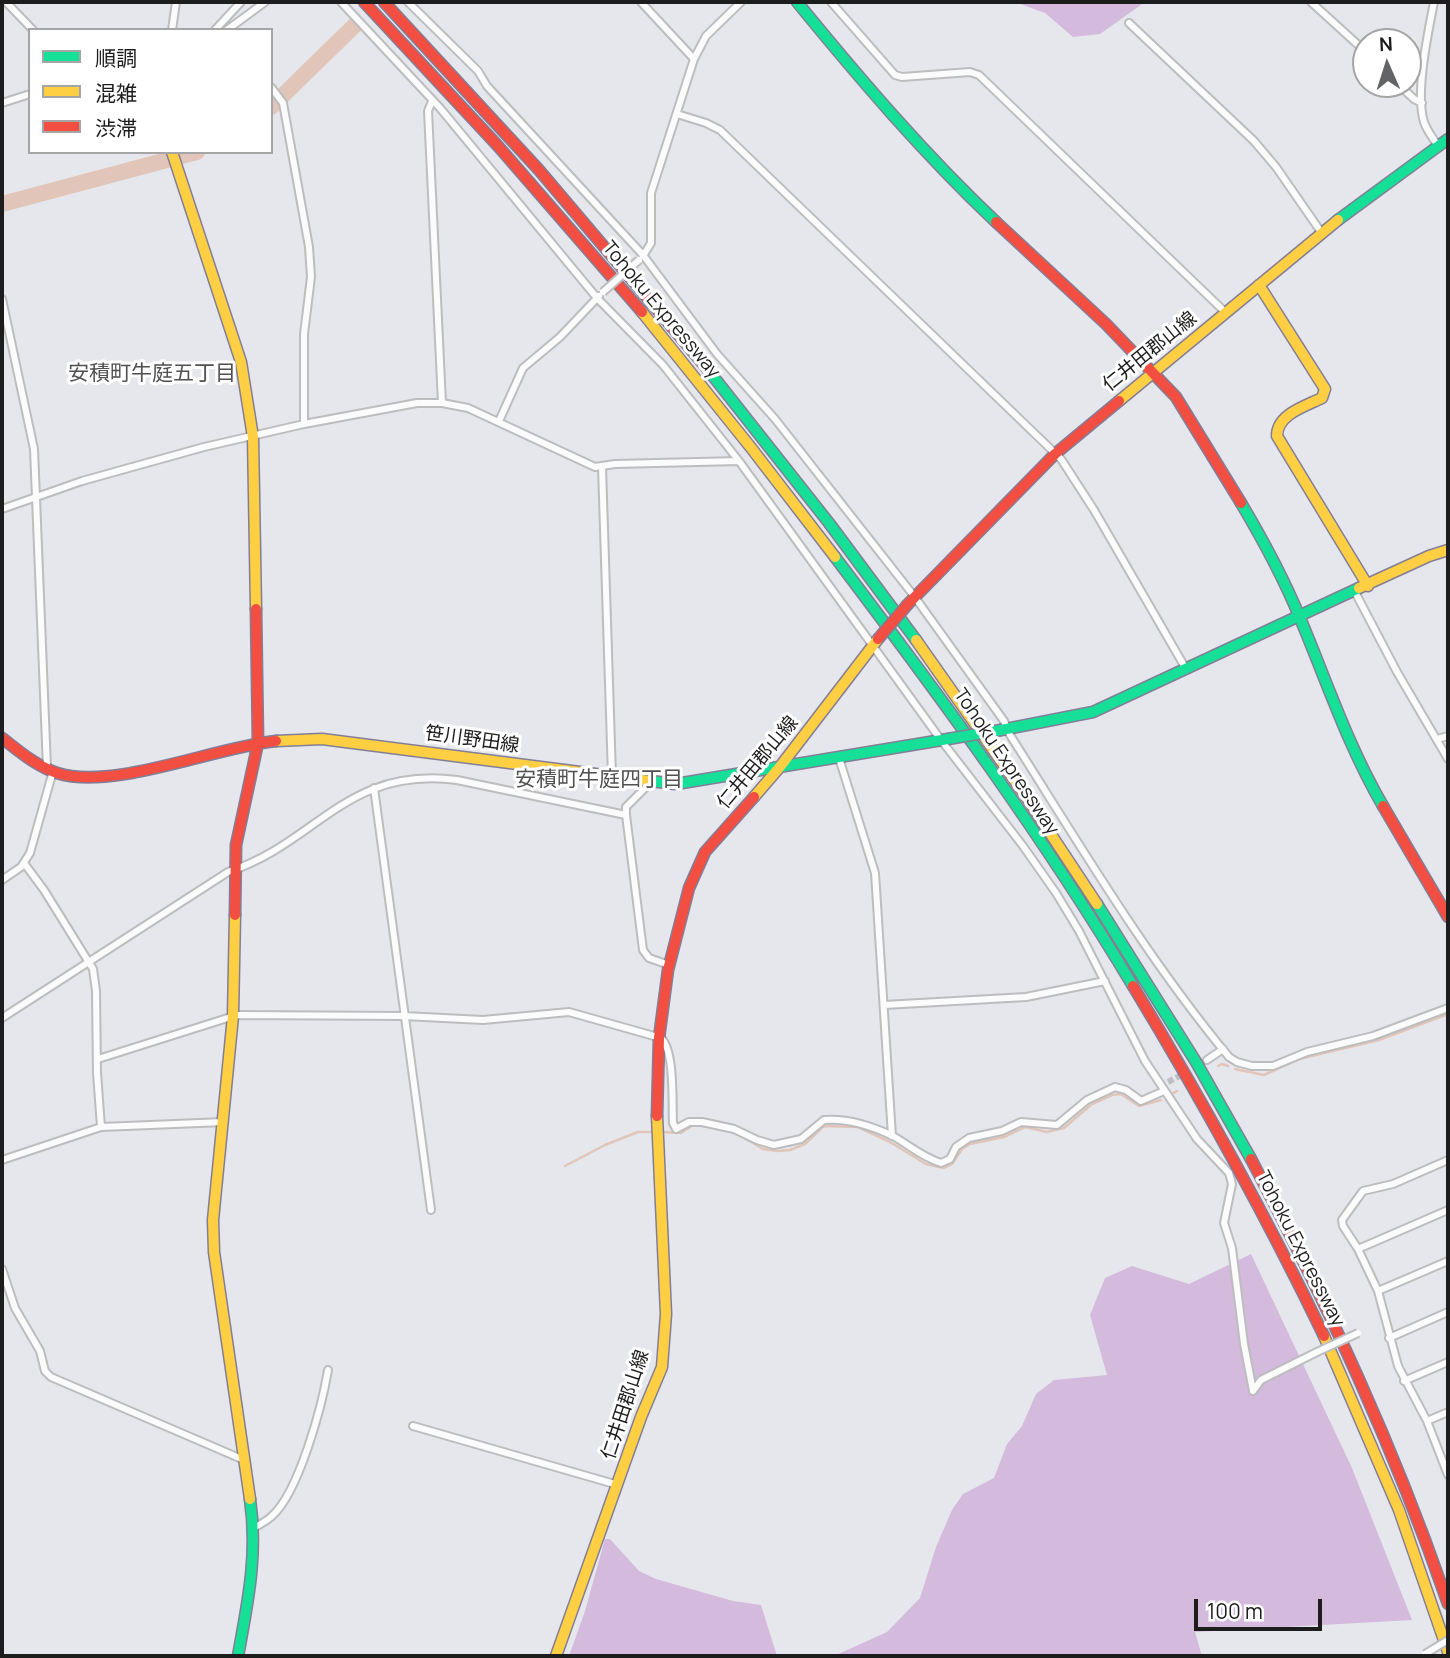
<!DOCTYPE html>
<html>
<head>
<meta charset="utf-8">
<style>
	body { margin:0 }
	#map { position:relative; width:1450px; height:1658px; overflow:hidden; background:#e6e7ec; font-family:Manrope,"Noto Sans JP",sans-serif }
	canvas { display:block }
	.frame { position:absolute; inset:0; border:4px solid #1d1d1d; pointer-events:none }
	.legend { position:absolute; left:28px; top:28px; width:245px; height:126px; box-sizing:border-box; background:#fff; border:2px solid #a5a5a5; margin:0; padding:9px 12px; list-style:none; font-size:21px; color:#1d1d1d }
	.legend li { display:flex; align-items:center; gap:14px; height:35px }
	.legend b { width:35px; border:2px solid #a5a5a5 }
	.north { position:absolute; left:1352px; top:28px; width:70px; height:70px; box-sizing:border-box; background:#fff; border:2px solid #a5a5a5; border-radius:50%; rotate:357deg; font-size:19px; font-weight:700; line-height:28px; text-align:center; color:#1d1d1d }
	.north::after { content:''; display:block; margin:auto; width:24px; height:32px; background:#636465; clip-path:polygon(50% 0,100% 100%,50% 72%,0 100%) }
	.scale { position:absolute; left:1194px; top:1599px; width:128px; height:32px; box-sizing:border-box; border:4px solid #1d1d1d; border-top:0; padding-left:9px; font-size:21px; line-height:24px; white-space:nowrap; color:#1d1d1d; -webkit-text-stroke:5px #fff; paint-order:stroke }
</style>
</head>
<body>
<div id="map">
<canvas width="1450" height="1658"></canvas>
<div class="frame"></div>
<ul class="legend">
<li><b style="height:9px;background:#16e098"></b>順調</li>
<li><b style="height:9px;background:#ffcf43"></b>混雑</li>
<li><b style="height:9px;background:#f24e42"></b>渋滞</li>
</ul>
<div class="north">N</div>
<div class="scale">100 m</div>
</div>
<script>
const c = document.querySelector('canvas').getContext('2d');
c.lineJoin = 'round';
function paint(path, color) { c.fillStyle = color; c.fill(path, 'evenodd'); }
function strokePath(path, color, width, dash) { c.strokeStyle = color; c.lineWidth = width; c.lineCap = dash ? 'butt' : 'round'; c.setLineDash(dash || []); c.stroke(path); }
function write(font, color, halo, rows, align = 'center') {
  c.font = font + ' Manrope,"Noto Sans JP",sans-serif'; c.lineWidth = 6; c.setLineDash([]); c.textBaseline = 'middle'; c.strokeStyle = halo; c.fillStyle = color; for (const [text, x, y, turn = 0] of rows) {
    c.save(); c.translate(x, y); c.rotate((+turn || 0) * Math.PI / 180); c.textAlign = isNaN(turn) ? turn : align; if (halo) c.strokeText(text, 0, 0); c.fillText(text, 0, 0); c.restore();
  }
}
paint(new Path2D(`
	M1015 2H1145L1100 34 1073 37 1045 13Z
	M1251 1254 1352 1468 1412 1620 1195 1632 1202 1656H834L887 1632 920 1598 936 1547 952 1510 963 1494 994 1478 1007 1444 1022 1426 1036 1394 1054 1380 1107 1375 1090 1315 1105 1278 1132 1266 1189 1284Z
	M605 1539H610L639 1571 656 1579 733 1601 761 1605 777 1656H569L585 1611Z`), '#d4badc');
strokePath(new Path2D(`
	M1218 1066 1222 1064 1228 1066
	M1235 1069 1264 1075 1299 1059 1379 1040 1448 1014
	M1170 1095 1177 1091
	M661 1132 681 1133 693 1125 711 1127 736 1133 763 1149 778 1151 790 1150 805 1144 824 1126 858 1127 890 1142 926 1164 944 1168 952 1164 962 1149 970 1144 1004 1137 1025 1127 1047 1132 1064 1128 1092 1104 1112 1095 1121 1094 1139 1106 1161 1100
	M565 1166 605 1145 638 1132H655`), '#e0c5b8', 2.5);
strokePath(new Path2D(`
	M271 107 356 24
	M2 204 197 152`), '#e0c5b8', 16);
strokePath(new Path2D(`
	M1168 1082 1185 1073`), '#bebfc3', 6, [6, 3]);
const street = new Path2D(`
	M6 2 33 30
	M341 2 440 108 597 298 663 365 739 461 941 740 1023 846 1056 893 1079 931 1145 1061 1197 1139 1229 1173 1232 1184 1224 1223 1232 1248 1244 1344 1253 1391
	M408 2 478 71 487 86 643 255 717 354 775 419 914 596 1004 721 1010 735C1080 845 1146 957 1229 1057L1237 1062 1252 1066H1273L1307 1052 1373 1036 1448 1008
	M641 2 694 59
	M831 2 895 75 902 77 970 72 979 75 1226 313
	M1311 2 1366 52
	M1434 2C1428 33 1415 93 1424 122 1427 131 1433 138 1438 146
	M1129 23 1254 141 1276 167 1321 232
	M172 30 176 2
	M215 30 241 2
	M227 30 265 2
	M1398 84 1414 99 1422 103
	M271 87 283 103 309 247 311 277 304 334V424
	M432 101 428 111 442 403
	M2 103 30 94
	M677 114 706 123 720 130 1061 459 1094 510 1186 669
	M643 256 651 243V193L694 59 706 36 741 2
	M2 299 34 449 47 768
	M499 421 523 368 560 337 599 296
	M602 467 612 776
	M2 509 82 481 204 447 304 424 417 403H442L468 408 595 467 615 464 739 461
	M1355 592 1397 672 1448 759
	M1437 739 1448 736
	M839 758 875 873 892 1136
	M651 782 626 807V815L643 950 649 958 669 965
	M374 788 431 1210
	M24 863 44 890 93 969 96 991 97 1073 101 1127
	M2 880 21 867 30 853 53 771
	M884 1005 1026 997 1105 981
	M2 1018 228 872C317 843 346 766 457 780L626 815
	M98 1059 237 1015 404 1016 483 1020 569 1012 661 1038C675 1051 672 1103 673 1123L676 1129 689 1122H702L734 1129 757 1140 774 1145 801 1139 824 1120C848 1118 872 1126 893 1136 909 1145 922 1157 941 1163L950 1159 956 1147 969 1138 1002 1131 1021 1122 1057 1125 1087 1100 1115 1087 1126 1090 1141 1101 1164 1091
	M1207 1060 1223 1049
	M2 1160 101 1127 224 1122
	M1448 1160 1393 1184 1363 1191 1342 1220 1343 1226 1358 1249 1378 1291 1398 1366 1427 1421 1448 1475
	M1358 1249 1448 1210
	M2 1269 15 1308 40 1351 45 1371 51 1377 244 1460
	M1378 1291 1448 1261
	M1389 1338 1448 1312
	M1404 1381 1448 1362
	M1253 1391 1261 1380 1317 1352
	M1427 1421 1448 1412
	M413 1426 618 1485
	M254 1528C260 1524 267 1521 272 1516 299 1492 322 1406 328 1370`);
const fast = new Path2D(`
	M797 2C860 79 924 154 996 222
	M1338 220 1448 139
	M705 366 829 523 916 640
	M1241 503C1263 540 1284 579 1300 618 1327 682 1348 746 1383 806
	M835 557C940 696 1044 837 1133 986
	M1001 730 1093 712 1359 588
	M650 781 676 784 948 739
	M1097 904 1196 1062 1251 1159
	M238 1656C248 1601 258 1554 250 1499`);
const slow = new Path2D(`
	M172 152 241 362 253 437 256 609
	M1259 285 1325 389 1322 398C1306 406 1277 414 1277 436L1368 586
	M642 312 752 449 835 557
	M1119 401 1338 220
	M1359 588 1429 556 1448 550
	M916 640 1025 795 1097 904
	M276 741 322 739 650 781
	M754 797 779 768 878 639
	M235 915 233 1016 213 1220 214 1252 250 1499
	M1324 1336 1399 1510 1448 1652
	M556 1656 641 1417 662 1367 666 1314 657 1116`);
const jam = new Path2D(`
	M364 2 498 146 642 312
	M384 2 539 170 705 366
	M996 222 1106 324 1176 397 1241 503
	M908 604 1055 454 1119 401
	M2 738C19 751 36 766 57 773 113 791 215 747 276 741
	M1383 806 1448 917
	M235 915 236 845 258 743 256 609
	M1133 986C1202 1100 1266 1216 1324 1336
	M657 1116 659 1038 668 970 689 888 705 852 754 797
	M1251 1159C1328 1305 1394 1447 1448 1604`);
strokePath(street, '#bcbdbf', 10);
strokePath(fast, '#837e97', 13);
strokePath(slow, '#837e97', 13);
strokePath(jam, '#837e97', 13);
strokePath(street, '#fbfbfc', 6);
strokePath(fast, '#16e098', 10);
strokePath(slow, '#ffcf43', 10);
strokePath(jam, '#f24e42', 10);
const streetBridge = new Path2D(`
	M603 292 639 260
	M1317 1352 1358 1333
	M1425 1654 1448 1640`);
const fastBridge = new Path2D(`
	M948 739 1001 730`);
const jamBridge = new Path2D(`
	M878 639 908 604`);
strokePath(streetBridge, '#bcbdbf', 10, []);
strokePath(fastBridge, '#837e97', 13, []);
strokePath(jamBridge, '#837e97', 13, []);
strokePath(streetBridge, '#fbfbfc', 6);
strokePath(fastBridge, '#16e098', 10);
strokePath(jamBridge, '#f24e42', 10);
write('19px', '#1d1d1d', '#fff', [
	["Tohoku Expressway",661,310,50],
	["仁井田郡山線",1150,352,-39],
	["笹川野田線",472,740,8],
	["Tohoku Expressway",1006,762,56],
	["仁井田郡山線",758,763,-50],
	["Tohoku Expressway",1300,1249,63],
	["仁井田郡山線",626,1405,-72]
]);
write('21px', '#505050', '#fff', [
	["安積町牛庭五丁目",152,374],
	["安積町牛庭四丁目",599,780]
]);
</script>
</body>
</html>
